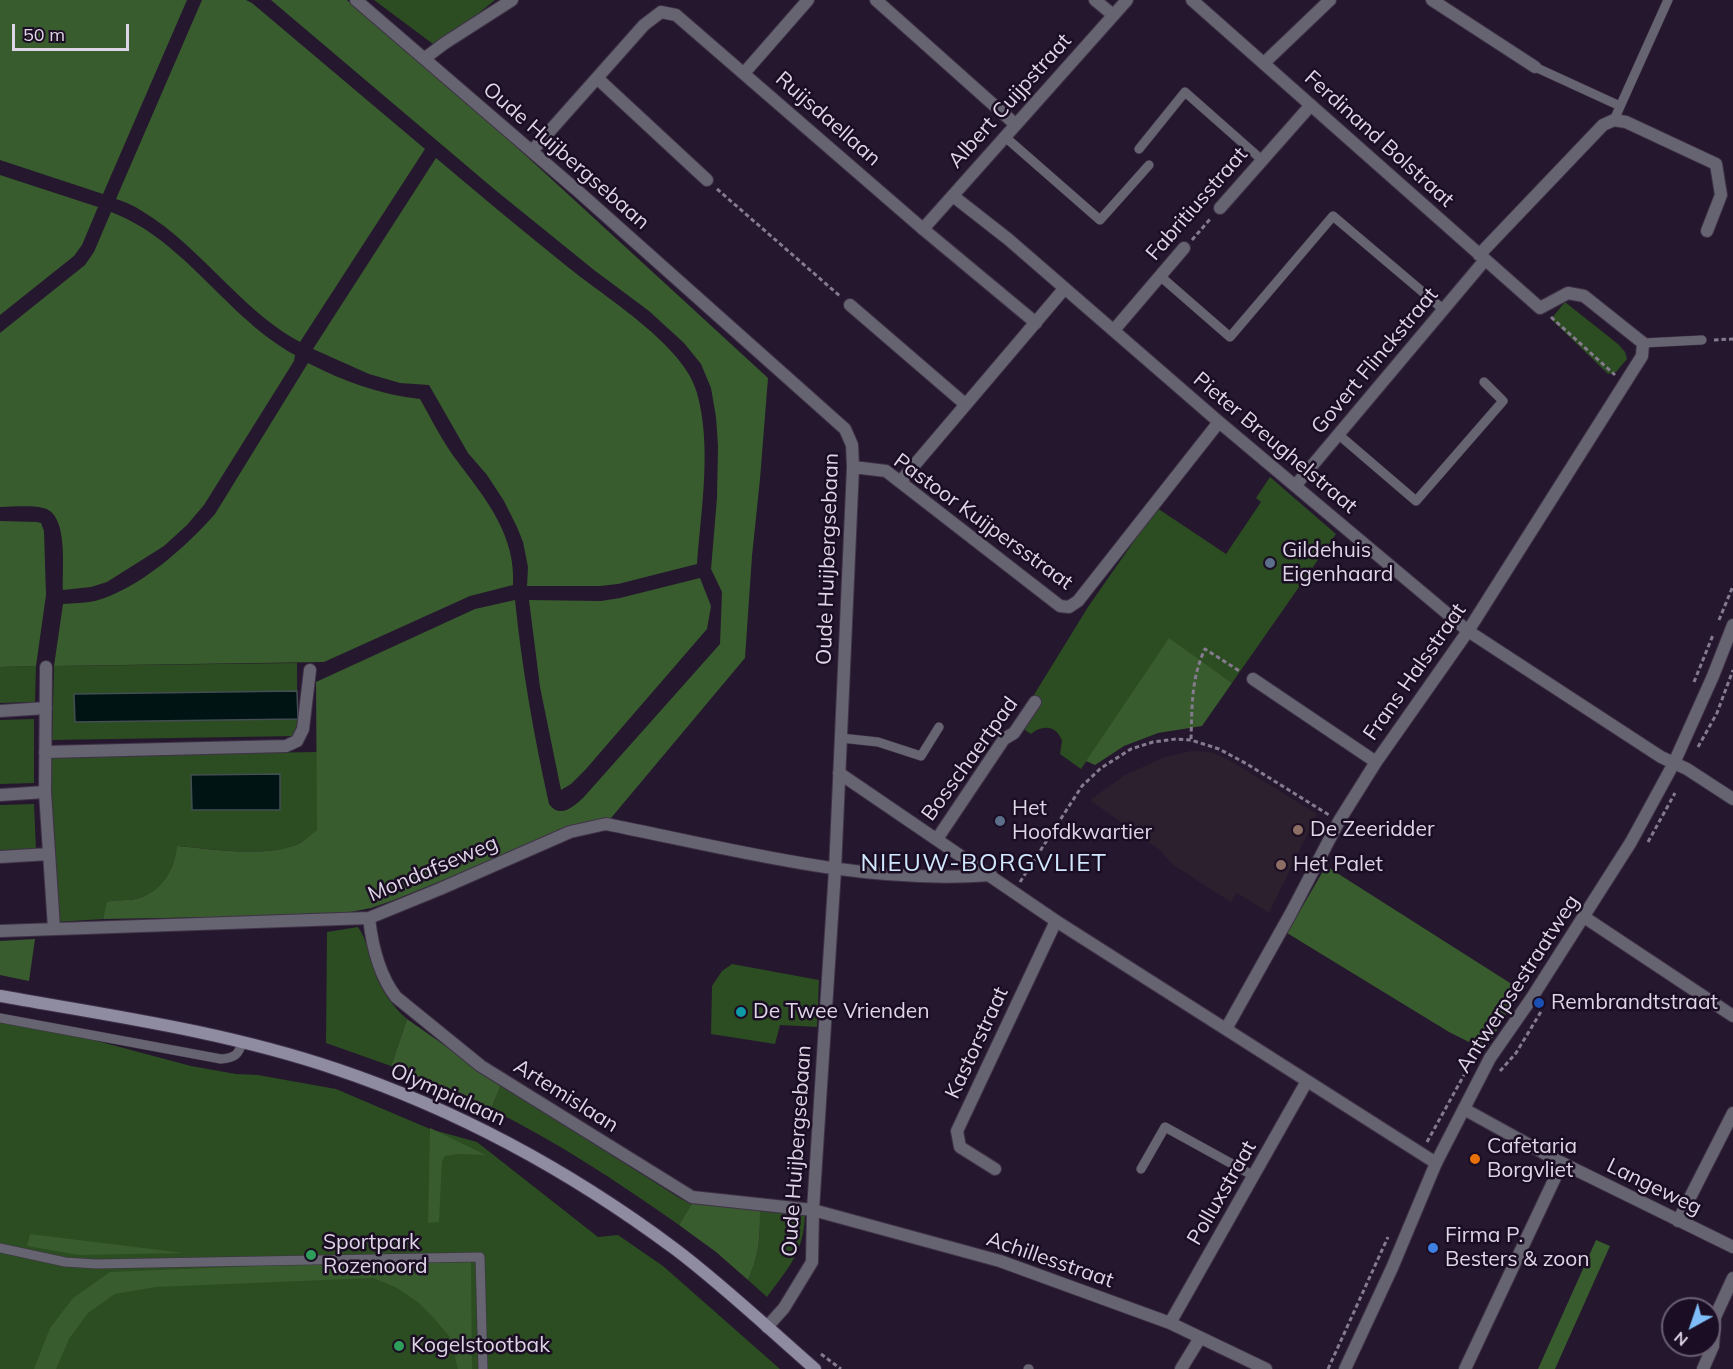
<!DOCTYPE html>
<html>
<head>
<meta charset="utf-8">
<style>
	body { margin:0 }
	#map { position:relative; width:1733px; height:1369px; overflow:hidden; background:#25172e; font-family:Mulish,sans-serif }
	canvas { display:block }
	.north { position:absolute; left:1661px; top:1297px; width:60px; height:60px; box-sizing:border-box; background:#1b0e24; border:2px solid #695e72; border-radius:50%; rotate:220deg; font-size:16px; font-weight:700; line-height:24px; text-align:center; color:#ded6e6 }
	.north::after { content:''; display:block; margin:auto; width:21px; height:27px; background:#7ebdf9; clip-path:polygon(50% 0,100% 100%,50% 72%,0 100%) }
	.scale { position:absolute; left:12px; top:24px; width:117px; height:27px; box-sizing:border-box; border:3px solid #ded6e6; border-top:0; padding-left:8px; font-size:18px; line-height:21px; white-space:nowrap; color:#ded6e6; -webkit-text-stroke:4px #1b0e24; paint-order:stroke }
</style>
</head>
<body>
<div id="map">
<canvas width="1733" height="1369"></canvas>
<div class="north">N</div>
<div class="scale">50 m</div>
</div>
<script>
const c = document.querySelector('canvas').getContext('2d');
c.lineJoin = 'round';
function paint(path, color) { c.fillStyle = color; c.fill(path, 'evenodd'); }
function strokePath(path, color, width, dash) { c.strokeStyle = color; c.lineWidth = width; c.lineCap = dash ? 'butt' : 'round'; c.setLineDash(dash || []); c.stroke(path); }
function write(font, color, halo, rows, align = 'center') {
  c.font = font + ' Mulish,sans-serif'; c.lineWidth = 5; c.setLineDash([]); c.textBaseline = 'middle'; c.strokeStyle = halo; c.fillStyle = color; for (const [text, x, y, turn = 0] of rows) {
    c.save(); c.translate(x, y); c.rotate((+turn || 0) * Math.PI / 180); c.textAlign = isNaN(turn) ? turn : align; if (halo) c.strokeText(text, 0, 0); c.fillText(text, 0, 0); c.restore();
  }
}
paint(new Path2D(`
	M1191 751 1211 752 1229 760 1317 814 1269 913 1237 893 1231 902 1173 865 1160 850 1090 800 1125 775 1165 757Z`), '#2c202e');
paint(new Path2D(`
	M374 0H495L437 47Z
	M1565 302 1618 344 1625 352 1627 359 1616 372 1608 374 1551 319Z
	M1270 477 1336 534 1232 683 1169 639 1081 769 1060 754 1062 741C1057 726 1043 724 1031 734L1016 724 1088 607 1157 508 1226 554 1261 502 1256 498Z
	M297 663V691L74 695 76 722 298 719V736L52 740 54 666Z
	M36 666 35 702 0 703V667Z
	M34 719V783L0 784V720Z
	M317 752 318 830C312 834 305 841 298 844 267 858 211 849 178 846 175 870 161 892 136 899 127 901 117 899 108 902L103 919 58 922 52 810V756ZM280 774 279 810H192V775Z
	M34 804 36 850 0 851V805Z
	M358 927C368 941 369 956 375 972 380 989 394 1008 407 1019L391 1066 326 1043 327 932Z
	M732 964 819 980 817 1027 780 1025 775 1044 711 1034 712 986 722 971Z
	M0 1015 191 1066 236 1074 258 1075 336 1089 430 1129 477 1142 598 1237 618 1235 663 1266 780 1369H0Z
	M501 1085 681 1199 692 1203 679 1225C618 1182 557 1142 491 1109Z
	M760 1208 805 1214C804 1253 788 1268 767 1297L748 1280C760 1254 760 1236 760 1208Z`), '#2c4c21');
paint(new Path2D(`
	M0 0H187L103 194 0 160Z
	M202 0H246L252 3 425 149 300 342C248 314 211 262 164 226 150 216 134 204 116 199Z
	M271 0H347L473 107 768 378 760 479 752 556 745 658 606 824 508 854 394 900 371 908 335 915 103 919 107 902C117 899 127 901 136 899 161 892 175 870 177 846 211 849 266 858 298 844 305 841 311 834 317 830L316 682 475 609 515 600C522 669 534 736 549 804 560 819 573 807 583 798L720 644 722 592 711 569 717 498 718 446 716 417 711 388 701 364 684 343 649 311 594 270 494 189Z
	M436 158C480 195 524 232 569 268 606 298 685 346 697 393 712 447 701 509 697 564L618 584 600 586H527L528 567 523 542 517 527 504 501 487 475 468 453 429 385 400 383 369 374 313 349Z
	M0 175 98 207 82 245 74 256 0 315Z
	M111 212C184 239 227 318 295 355L294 361 204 505 187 525 164 546 107 582 91 587 63 590C62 569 69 513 43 508 30 505 14 507 0 507V333L85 265 94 252Z
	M308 363C343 381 381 395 420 399 432 420 443 443 458 462 486 499 516 536 513 585L470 596 324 662 54 666 63 604C73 603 85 603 95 601 139 589 186 547 215 514Z
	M0 521 37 522 41 523 44 531 46 595 36 666 0 667Z
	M700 578 711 606 707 629 586 769 571 784 561 790 540 687 529 600 601 601 620 598Z
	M1169 638 1232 683 1202 726 1158 733 1124 746 1095 765 1086 761Z
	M1326 866 1521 990 1485 1050 1449 1032 1287 933Z
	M35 939 29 981 0 975V941Z
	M407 1019 501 1085 491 1109 463 1094 391 1066Z
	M430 1128 486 1155 459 1154 445 1156 442 1161 439 1222 428 1223Z
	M692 1203 760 1208C760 1236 760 1254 748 1280L716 1252 679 1225Z
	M30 1234 184 1253 79 1255 27 1246Z
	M1596 1240 1610 1246 1555 1369H1538Z
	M471 1262 472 1369H458L450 1337 432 1316 419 1303 397 1288 373 1278 156 1287 115 1294 88 1313 69 1339 56 1369H34L50 1328 73 1298 110 1272 281 1265Z`), '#385c2d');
const water = new Path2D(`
	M297 691 298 719 75 722 74 694Z
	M280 774V810H192L191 775Z`);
paint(water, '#001414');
strokePath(water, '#434e53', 1.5);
const service = new Path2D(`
	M1535 67 1620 106
	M1614 120 1668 0
	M1004 136 1100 220 1149 165
	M1139 149 1185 92 1262 160
	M1160 276 1230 337 1333 216 1444 310
	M1643 343 1702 340
	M1339 435 1416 501 1503 401 1484 382
	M841 738 878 742 921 756 939 727
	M0 1018 221 1059C234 1058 239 1055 242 1042
	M1141 1169 1165 1127 1254 1176
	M0 1248 65 1262 96 1264 480 1257 483 1369
	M1028 1369H1029`);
const pedestrian = new Path2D(`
	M923 229 1036 323
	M46 667 45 792 54 928
	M0 711 46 708
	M45 752 286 746 297 741 303 729 310 670
	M0 795 45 792
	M0 857 49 854`);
const minor = new Path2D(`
	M356 0 579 192 845 429 852 445 853 467 835 870 813 1210 812 1262 784 1308 767 1327
	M876 0 1015 124
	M1095 0 1113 15
	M1192 0 1540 308 1568 293 1584 296 1643 343 1642 356 1468 631 1376 762 1339 821 1291 913 1226 1029
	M1432 0 1535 67
	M425 58 445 43 512 0
	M1264 63 1330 0
	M745 72 808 0
	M597 78 707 180
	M532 151 644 25 661 12 676 15 923 229 1127 0
	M953 196 1008 239 1219 422 1468 631 1661 757 1687 769 1733 799
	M1220 208 1311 105
	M1479 255 1603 125 1614 120 1626 122 1716 164 1721 195 1707 231
	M850 305 965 404
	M1114 330 1184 248
	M853 467 886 471 1060 606 1069 607 1078 601 1219 422
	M900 482 1064 289
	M1295 486 1485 260
	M1253 679 1376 762
	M839 773 1056 921 1436 1163
	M937 839 1004 739 1014 733 1035 702
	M1584 917 1733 1016
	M369 918C372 945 379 975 396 997L481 1066 692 1197 813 1210 1000 1261 1170 1323 1266 1369
	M0 931 369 918 440 889 570 832 606 824C732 849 861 885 991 875
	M1464 1109 1562 1163 1733 1247
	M995 1169 960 1147 957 1131 1056 921
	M1678 1221 1733 1113
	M1170 1323 1307 1081
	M1181 1369 1200 1338
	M1465 1369 1562 1163
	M1703 1369 1713 1346 1715 1317 1733 1278`);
const tertiary = new Path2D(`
	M1345 1369 1392 1268 1436 1163 1490 1058 1531 999 1631 842 1674 763 1713 676 1733 625`);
const secondary = new Path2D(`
	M0 996C113 1016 227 1032 336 1069 458 1110 573 1173 675 1249 724 1286 769 1329 815 1369`);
strokePath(service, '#3f3248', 10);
strokePath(pedestrian, '#3f3248', 14);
strokePath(minor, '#3f3248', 14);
strokePath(tertiary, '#3f3248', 14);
strokePath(secondary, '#3f3248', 14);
strokePath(new Path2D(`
	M717 189 841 297
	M1192 240 1211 218
	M1551 317 1615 375
	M1714 340 1733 339
	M1719 620 1733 586
	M1694 682 1713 635
	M1191 739C1192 708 1191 678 1205 649L1241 672
	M1698 747 1717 713 1733 670
	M1648 842 1675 793
	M1020 882 1082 786 1101 768 1131 749 1153 742 1176 739 1191 740 1219 749 1247 764 1329 815
	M1513 998 1545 949
	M1500 1071 1516 1053 1542 1010
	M1427 1142 1464 1075
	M821 1354 841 1369
	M1328 1369 1388 1237`), '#857b8e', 3, [4.5, 3]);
strokePath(service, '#666471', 9);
strokePath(pedestrian, '#666471', 12);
strokePath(minor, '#666471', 12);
strokePath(tertiary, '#666471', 12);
strokePath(secondary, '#8f8ca1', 12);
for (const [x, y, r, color] of [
	[1270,563,6,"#5c6f8a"],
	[1000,821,6,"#5c6f8a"],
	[1298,830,6,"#8d6e63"],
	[1281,865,6,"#8d6e63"],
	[1539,1003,6,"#1a4fb4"],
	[741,1012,6,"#0f9aa8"],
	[1475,1159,6,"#e8710a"],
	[1433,1248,6,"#3f7fe0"],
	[311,1255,6,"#2e9e5b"],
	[399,1346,6,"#2e9e5b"]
]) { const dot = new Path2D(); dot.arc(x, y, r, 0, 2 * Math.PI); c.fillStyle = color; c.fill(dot); strokePath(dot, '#1b0e24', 2); }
write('21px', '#ded6e6', '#1b0e24', [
	["Albert Cuijpstraat",1010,101,-48],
	["Ruijsdaellaan",828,119,41],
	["Ferdinand Bolstraat",1379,139,42],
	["Oude Huijbergsebaan",566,156,41],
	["Fabritiusstraat",1197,204,-49],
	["Govert Flinckstraat",1375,361,-50],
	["Pieter Breughelstraat",1275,443,40],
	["Pastoor Kuijpersstraat",983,522,36],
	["Oude Huijbergsebaan",828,559,-88],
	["Frans Halsstraat",1415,672,-55],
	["Bosschaertpad",970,759,-54],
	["Mondafseweg",433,869,-23],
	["Antwerpsestraatweg",1518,984,-57],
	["Kastorstraat",977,1043,-65],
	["Olympialaan",448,1095,24],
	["Artemislaan",566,1096,32],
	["Oude Huijbergsebaan",797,1151,-86],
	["Langeweg",1654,1187,26],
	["Polluxstraat",1222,1193,-60],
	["Achillesstraat",1050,1260,19]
]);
write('21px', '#ded6e6', '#1b0e24', [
	["Gildehuis",1282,551],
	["Eigenhaard",1282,575],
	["Het",1012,809],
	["Hoofdkwartier",1012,833],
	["De Zeeridder",1310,830],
	["Het Palet",1293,865],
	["Rembrandtstraat",1551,1003],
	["De Twee Vrienden",753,1012],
	["Cafetaria",1487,1147],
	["Borgvliet",1487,1171],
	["Firma P.",1445,1236],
	["Besters & zoon",1445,1260],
	["Sportpark",323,1243],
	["Rozenoord",323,1267],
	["Kogelstootbak",411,1346]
], 'left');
c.letterSpacing = '1.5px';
write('24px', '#d0e7fe', '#1b0e24', [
	["NIEUW-BORGVLIET",984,864]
]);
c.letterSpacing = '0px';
</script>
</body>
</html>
